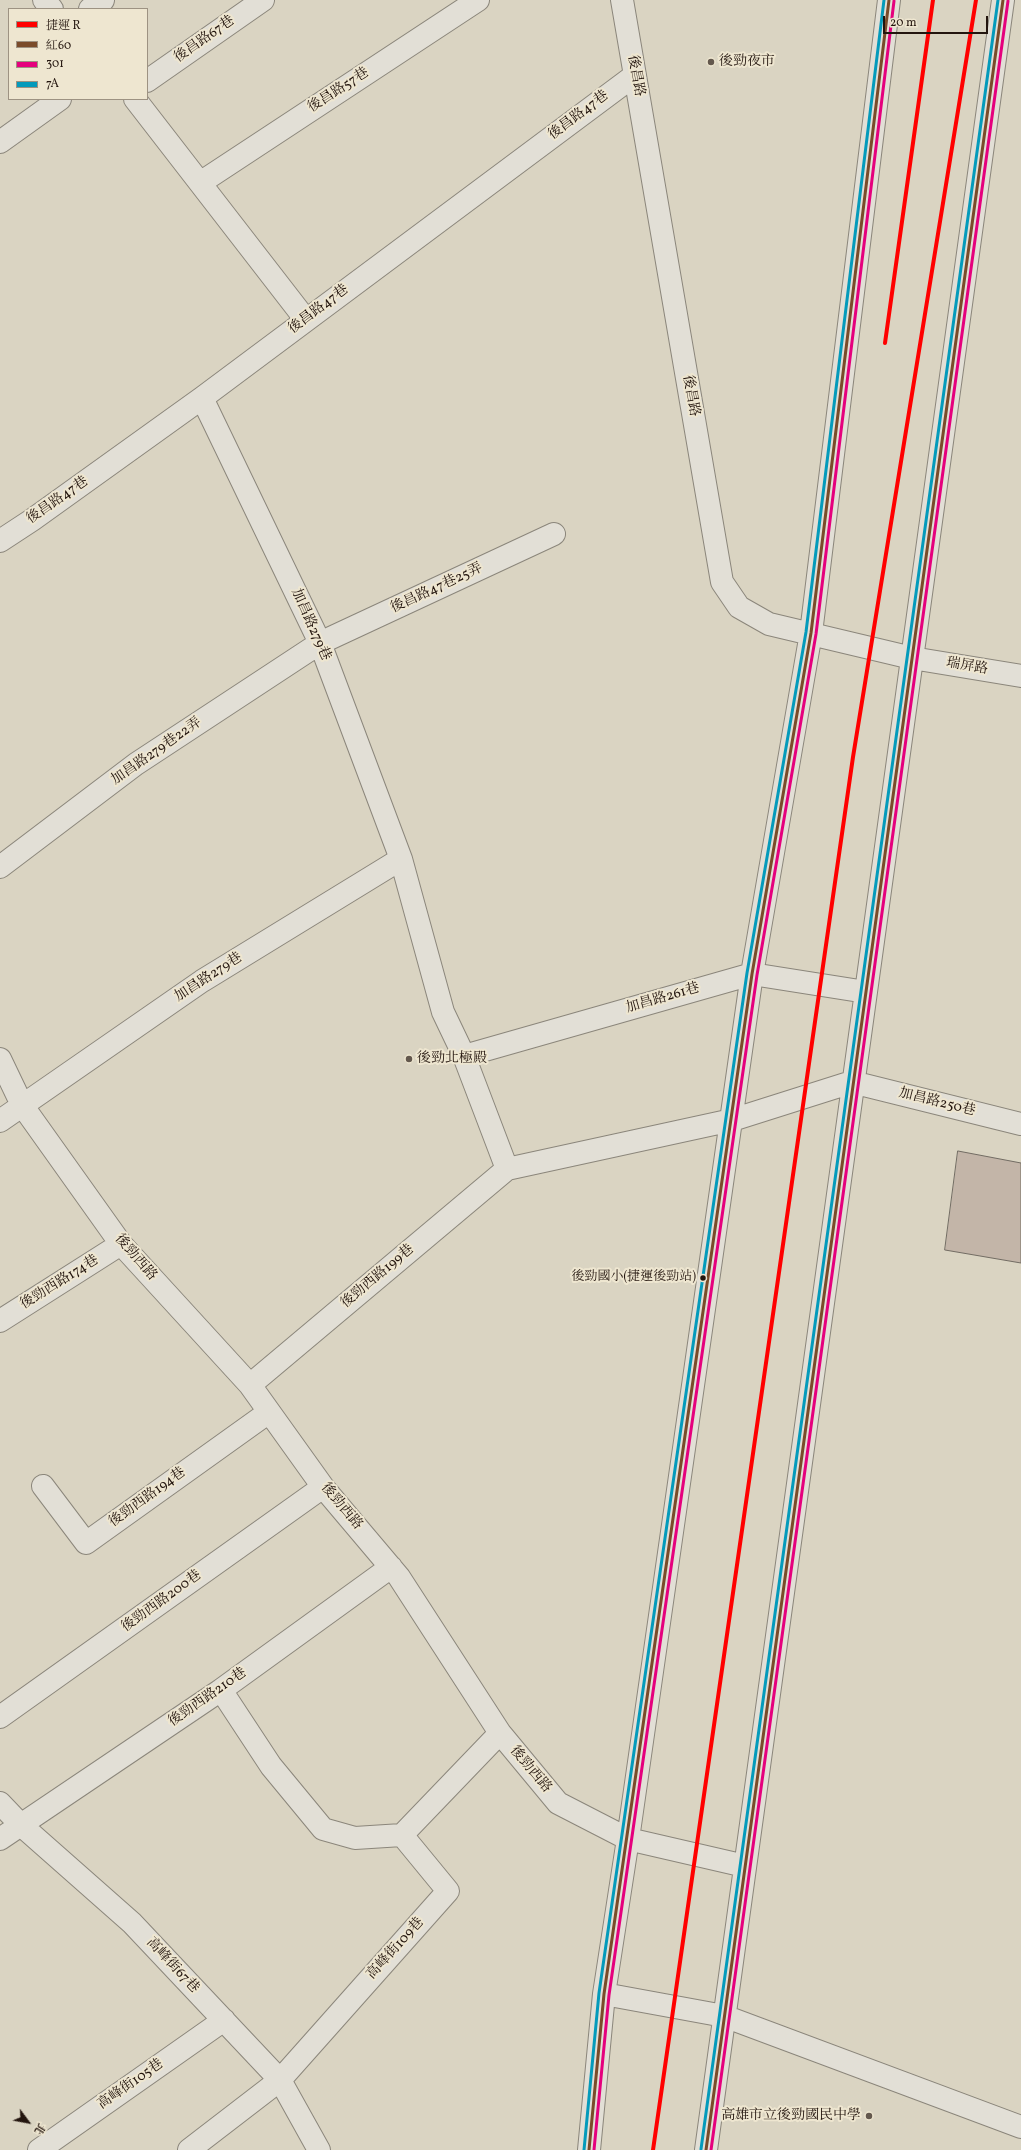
<!DOCTYPE html>
<html>
<head>
<meta charset="utf-8">
<style>
	body { margin:0 }
	#map { position:relative; width:1021px; height:2150px; overflow:hidden; background:#dad4c2; font-family:Vollkorn,"Noto Serif TC",serif }
	canvas { display:block }
	.legend { position:absolute; left:8px; top:8px; width:140px; height:92px; box-sizing:border-box; background:#eee6d0; border:1px solid #9d9282; margin:0; padding:5px 7px; list-style:none; font-size:12px; color:#23150e }
	.legend li { display:flex; align-items:center; gap:8px; height:20px }
	.legend b { width:20px; border:1px solid #9d9282 }
	.north { position:absolute; left:8px; top:2102px; width:40px; height:40px; -webkit-text-stroke:3px #eee6d0; paint-order:stroke; rotate:122deg; font-size:11px; font-weight:700; line-height:16px; text-align:center; color:#23150e }
	.north::after { content:''; display:block; margin:auto; width:14px; height:18px; background:#23150e; clip-path:polygon(50% 0,100% 100%,50% 72%,0 100%) }
	.scale { position:absolute; left:883px; top:16px; width:105px; height:18px; box-sizing:border-box; border:2px solid #23150e; border-top:0; padding-left:5px; font-size:12px; line-height:14px; white-space:nowrap; color:#23150e; -webkit-text-stroke:3px #eee6d0; paint-order:stroke }
</style>
</head>
<body>
<div id="map">
<canvas width="1021" height="2150"></canvas>
<ul class="legend">
<li><b style="height:5px;background:#f00"></b>捷運 R</li>
<li><b style="height:5px;background:#7a4b2a"></b>紅60</li>
<li><b style="height:5px;background:#e5007d"></b>301</li>
<li><b style="height:5px;background:#049abb"></b>7A</li>
</ul>
<div class="north">北</div>
<div class="scale">20 m</div>
</div>
<script>
const c = document.querySelector('canvas').getContext('2d');
c.lineJoin = 'round';
function paint(path, color) { c.fillStyle = color; c.fill(path, 'evenodd'); }
function strokePath(path, color, width, dash) { c.strokeStyle = color; c.lineWidth = width; c.lineCap = dash ? 'butt' : 'round'; c.setLineDash(dash || []); c.stroke(path); }
function write(font, color, halo, rows, align = 'center') {
  c.font = font + ' Vollkorn,"Noto Serif TC",serif'; c.lineWidth = 4; c.setLineDash([]); c.textBaseline = 'middle'; c.strokeStyle = halo; c.fillStyle = color; for (const [text, x, y, turn = 0] of rows) {
    c.save(); c.translate(x, y); c.rotate((+turn || 0) * Math.PI / 180); c.textAlign = isNaN(turn) ? turn : align; if (halo) c.strokeText(text, 0, 0); c.fillText(text, 0, 0); c.restore();
  }
}
const building = new Path2D(`
	M958 1151 1021 1163V1263L945 1250Z`);
paint(building, '#c3b5a8');
strokePath(building, '#726c63', 1);
const minor = new Path2D(`
	M44 0 52 9
	M622 0 722 582 739 607 769 624 912 658 1021 676
	M90 9 103 0
	M147 81 263 0
	M135 99 306 320
	M0 142 60 99
	M200 183 478 0
	M202 398 320 643 401 859 443 1012 464 1056 507 1169
	M0 541 32 520 202 398 635 75
	M0 867 136 764 320 643 554 534
	M464 1056 752 974 866 992
	M0 1059 22 1105 121 1244 250 1385 323 1487 399 1577 500 1733 558 1803 628 1839 745 1866
	M0 1121 202 981 401 859
	M0 1321 121 1244
	M250 1385 507 1169 732 1120 852 1082 1021 1124
	M43 1486 86 1543 269 1412
	M221 1690 271 1766 323 1829 355 1838 402 1835
	M0 1717 323 1487
	M0 1803 21 1825 132 1923 280 2080 319 2150
	M0 1839 221 1690 391 1567
	M604 1994 724 2016 1021 2127
	M39 2150 224 2020
	M189 2150 280 2080 448 1891 402 1835 500 1733
	M589 2150 604 1994 628 1839 752 974 811 633 889 0
	M706 2150 1003 0`);
strokePath(minor, '#8b867b', 24);
strokePath(minor, '#e2dfd6', 22);
strokePath(new Path2D(`
	M589 2150 604 1994 752 974 811 633 889 0
	M706 2150 1003 0`), '#7a4b2a', 3);
strokePath(new Path2D(`
	M594 2150 609 1995 757 975 816 634 894 1
	M711 2150 1008 1`), '#e5007d', 3);
strokePath(new Path2D(`
	M701 2149 998 0
	M584 2150 599 1993 747 973 806 632 884 0`), '#049abb', 3);
strokePath(new Path2D(`
	M885 343 933 0
	M653 2150 853 757 976 0`), '#f00', 4);
for (const [x, y, r, color] of [
	[711,62,4,"#63584d"],
	[409,1059,4,"#63584d"],
	[703,1278,3.5,"#23150e"],
	[869,2116,4,"#63584d"]
]) { const dot = new Path2D(); dot.arc(x, y, r, 0, 2 * Math.PI); c.fillStyle = color; c.fill(dot); strokePath(dot, '#eee6d0', 1.5); }
write('13px', '#23150e', '#eee6d0', [
	["後勁國小(捷運後勁站)",696,1278]
], 'right');
write('14px', '#23150e', '#eee6d0', [
	["後昌路67巷",205,40,-35],
	["後昌路",635,76,80],
	["後昌路57巷",339,91,-33],
	["後昌路47巷",579,116,-37],
	["後昌路47巷",319,310,-37],
	["後昌路",690,396,80],
	["後昌路47巷",58,501,-35],
	["後昌路47巷25弄",437,589,-25],
	["加昌路279巷",310,625,66],
	["瑞屏路",967,667,10],
	["加昌路279巷22弄",157,752,-35],
	["加昌路279巷",209,978,-33],
	["加昌路261巷",663,999,-16],
	["加昌路250巷",937,1103,14],
	["後勁西路",135,1258,49],
	["後勁西路199巷",378,1277,-40],
	["後勁西路174巷",60,1283,-32],
	["後勁西路194巷",148,1498,-36],
	["後勁西路",341,1507,50],
	["後勁西路200巷",162,1602,-36],
	["後勁西路210巷",208,1698,-35],
	["後勁西路",530,1770,50],
	["高峰街109巷",396,1949,-48],
	["高峰街67巷",172,1966,47],
	["高峰街105巷",131,2085,-35]
]);
write('14px', '#23150e', '#eee6d0', [
	["後勁夜市",719,62],
	["後勁北極殿",417,1059],
	["高雄市立後勁國民中學",861,2116,"right"]
], 'left');
</script>
</body>
</html>
